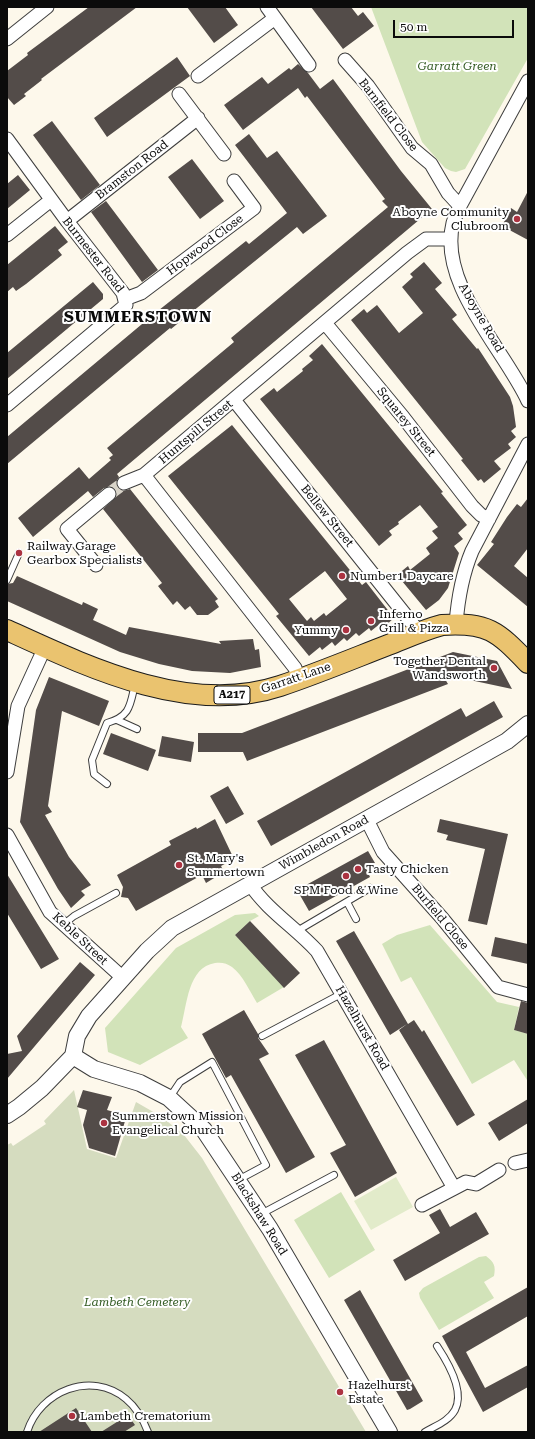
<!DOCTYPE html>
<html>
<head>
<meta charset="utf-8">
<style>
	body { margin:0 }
	#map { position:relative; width:535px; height:1439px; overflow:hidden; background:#fdf8eb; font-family:"Roboto Serif",serif }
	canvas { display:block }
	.frame { position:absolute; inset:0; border:8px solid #0b0b0b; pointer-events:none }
	.scale { position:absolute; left:393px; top:20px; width:121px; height:18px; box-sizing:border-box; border:2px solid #0b0b0b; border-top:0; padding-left:5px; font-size:12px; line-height:14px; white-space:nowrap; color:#0b0b0b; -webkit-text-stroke:3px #fff; paint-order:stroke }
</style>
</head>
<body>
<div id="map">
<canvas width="535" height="1439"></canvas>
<div class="frame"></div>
<div class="scale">50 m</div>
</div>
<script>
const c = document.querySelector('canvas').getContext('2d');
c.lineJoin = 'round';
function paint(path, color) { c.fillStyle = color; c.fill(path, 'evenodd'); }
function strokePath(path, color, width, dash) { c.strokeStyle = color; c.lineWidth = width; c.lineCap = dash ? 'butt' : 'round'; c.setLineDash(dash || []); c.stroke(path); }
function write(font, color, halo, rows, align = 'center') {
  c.font = font + ' "Roboto Serif",serif'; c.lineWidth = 4; c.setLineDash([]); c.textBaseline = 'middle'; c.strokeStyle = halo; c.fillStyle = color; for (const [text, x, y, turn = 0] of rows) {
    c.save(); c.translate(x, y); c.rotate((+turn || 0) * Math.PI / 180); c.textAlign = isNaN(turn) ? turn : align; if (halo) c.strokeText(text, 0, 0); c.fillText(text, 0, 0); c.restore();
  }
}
paint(new Path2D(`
	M371 7H528V58L465 169 456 172 451 171 445 168 422 142Z
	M255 913 259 916 250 921 235 935 284 987 257 1003C250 992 243 975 232 967 227 963 221 962 215 963 188 967 187 1005 181 1027L188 1038 140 1065 108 1052 105 1028 176 948 235 915Z
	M430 925 497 1002 519 1007 514 1030 528 1034 527 1080 514 1060 472 1084 411 977 401 982 382 944 397 935Z
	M341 1192 375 1250 329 1278 294 1220Z
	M486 1256C494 1262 496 1266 494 1276L484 1282 494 1298 439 1330 420 1298 419 1293 423 1288 479 1257Z`), '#d2e3b9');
paint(new Path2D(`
	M74 1090 87 1149 116 1158 136 1102 162 1117 184 1135 202 1158 366 1432H7V1145L11 1143 13 1146 46 1124 44 1121Z`), '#d5dcbf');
paint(new Path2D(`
	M396 1177 413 1207 371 1230 354 1201Z`), '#e2ebca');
paint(new Path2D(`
	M89 7H137L41 79 42 80 24 94 26 96 14 105 7 97V71L28 55 27 53Z
	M187 7H225L238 25 214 43Z
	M311 7H351L358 16 363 12 374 26 343 49Z
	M177 57 190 76 107 137 94 118Z
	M298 64 308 73 320 89 333 79 401 171 432 209 117 474 119 477 116 482 119 489 123 491 130 489 218 599 215 601 219 607 208 615H197L190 606 185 610 177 601 173 605 158 586 162 583 103 509 116 497 117 492 112 487 104 488 93 497 88 491 33 537 18 518 79 467 89 479 111 460 109 458 113 455 107 448 234 342 231 338 388 207 382 201 385 199 307 96 305 98 298 88 243 130 224 105 262 77 268 84 289 68 291 70Z
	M52 121 100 185 81 200 33 135Z
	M249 134 267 158 277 151 327 216 303 234 297 227 171 329 170 328 7 464V437L154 314 246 241 249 244 287 213 235 145Z
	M192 159 224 201 200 219 168 177Z
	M18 175 30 190 7 209V184Z
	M528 191V240L502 226 511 208 517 212Z
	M106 201 158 270 142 282 91 212Z
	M55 226 68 242 58 250 62 255 26 284 16 291 13 287 7 292V265Z
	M424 262 442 283 435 289 457 315 452 319 477 349 478 348 510 397 513 406 516 427 511 431 516 437 508 444 511 448 494 461 501 469 484 483 481 479 478 481 461 460 463 459 351 320 364 309 367 313 377 305 399 333 423 313 402 287 413 277 410 274Z
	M93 282 103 294V299L7 379V353Z
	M322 344 443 492 441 493 467 525 458 533 463 539 454 546 459 553 448 588 439 600 426 610 397 575 408 566 410 570 430 554 426 548 438 538 432 531 438 527 420 505 398 522 399 524 389 531 392 535 379 546 260 399 274 388 277 392 303 371 302 369 313 360 309 356Z
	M232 425 362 585 366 582 394 618 384 627 381 623 371 631 369 628 359 636 356 633 347 641 344 638 335 646 332 642 322 650 320 647 309 656 276 616 279 614 168 476ZM325 571 347 599 326 616 324 613 314 621 311 617 307 621 289 599Z
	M528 498V548L514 566 528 578V607L477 565 494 544 491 542 507 517 517 504 521 507Z
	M17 576 82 605 83 602 98 609 93 620 126 635 129 627 221 644 219 641 253 639 255 650 259 649 261 667 230 673 192 671 159 664 120 652 7 601V584L13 583Z
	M453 652 497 661 512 689 442 674 448 684 247 761 243 752H198V733H242Z
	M49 677 109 701 99 726 62 711 48 806 52 812 45 815 69 857 91 885 81 891 85 895 71 908 58 889 20 822 36 710Z
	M494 701 503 717 271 846 257 821 461 708 466 717Z
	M111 733 156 750 148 771 103 754Z
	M162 736 194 742 191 762 158 756Z
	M228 786 244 814 226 824 210 796Z
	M215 819 234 859 221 866 224 872 206 883 202 875 136 911 128 898 121 897 123 887 117 875 171 845 169 841 196 827 197 829Z
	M440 819 508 834 487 925 468 921 485 849 446 840 448 835 437 832Z
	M368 851 375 863 366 868 370 877 309 911 297 890Z
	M7 874 59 959 41 969 7 913Z
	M250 921 300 973 284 988 235 935Z
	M354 931 408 1024 414 1020 422 1032 424 1030 475 1115 457 1126 399 1030 407 1024 390 1035 336 941Z
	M495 937 528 944V964L491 956Z
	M80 962 95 975 7 1079V1054L22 1051 17 1036Z
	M521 1001 528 1003V1034L514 1030Z
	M244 1010 258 1034V1038L269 1054 259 1059 315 1157 286 1173 231 1075 226 1078 202 1034Z
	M324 1040 397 1173 355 1197 330 1153 346 1145 295 1055Z
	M83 1090 112 1097 107 1110 121 1114 120 1119 125 1121 115 1156 89 1148 83 1125 87 1110 77 1107Z
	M528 1099V1123L499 1141 488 1123Z
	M440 1209 450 1227 476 1212 489 1234 405 1281 393 1260 440 1233 429 1215Z
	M528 1287V1316L466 1352 485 1388 528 1365V1387L483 1412 442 1336Z
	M360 1290 423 1401 410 1409 407 1410 344 1300Z
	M76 1408 92 1432H39Z
	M128 1415 135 1425 124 1432H101Z`), '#534c49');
strokePath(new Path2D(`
	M109 494 124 483`), '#d9d4c9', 13, [13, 6]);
const service = new Path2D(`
	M7 580 19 553
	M117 720 137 729
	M107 784 94 774 92 760 107 723C131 716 130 705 135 684
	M347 902 356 919
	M64 924 74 916 116 893
	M297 931 370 888
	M262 1036 341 994
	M170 1097 180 1082 212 1062 266 1165 238 1180
	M261 1214 334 1175
	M27 1432C40 1391 91 1370 126 1399 137 1408 143 1419 148 1432
	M425 1432C435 1426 449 1421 455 1410 465 1391 447 1361 437 1346`);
const minor = new Path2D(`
	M275 18 309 65
	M7 39 47 7
	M345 60 368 86 412 148 431 164 448 193 460 206
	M198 76 275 18 267 7
	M528 81 460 206C458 211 455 217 453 223 438 284 504 349 528 401
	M179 94 224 154
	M7 139 67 221 123 293 126 305 7 405
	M67 221 198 118
	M7 235 51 200
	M125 299 141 293 254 208 234 181
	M325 323 403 417 472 506 481 515 489 519
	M234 400 419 632
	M144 475 295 668 299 680
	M124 483 144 475 407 253 426 239H451
	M96 565 67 529 109 494
	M456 624C458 598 462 575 472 551L528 444
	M7 772 18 706 45 647
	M367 820 383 852 442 918 498 987 528 995
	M7 835 50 912 122 977
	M250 884C267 910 296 928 317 951L454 1188
	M515 1163 528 1160
	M422 1205 466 1182 476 1184 499 1170`);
const tertiary = new Path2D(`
	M73 1056 94 1069 140 1083 169 1098 204 1130 270 1229 389 1432
	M7 1115 19 1107 42 1088 73 1056 77 1036 89 1016 147 951 172 928 507 741 528 724`);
const primary = new Path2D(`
	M7 630C88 667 189 716 280 686 316 674 352 659 388 645 406 638 423 630 442 625 488 622 497 631 528 663`);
strokePath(service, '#3e3e3e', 8);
strokePath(minor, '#3e3e3e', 15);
strokePath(tertiary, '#3e3e3e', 18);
strokePath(primary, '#1c1c1c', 22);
strokePath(service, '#fff', 6);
strokePath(minor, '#fff', 13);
strokePath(tertiary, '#fff', 16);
strokePath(primary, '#eac36f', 20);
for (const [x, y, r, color] of [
	[517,219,4,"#ac3341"],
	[19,553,4,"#ac3341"],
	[342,576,4,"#ac3341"],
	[371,621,4,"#ac3341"],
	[346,630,4,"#ac3341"],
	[494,668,4,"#ac3341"],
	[179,865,4,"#ac3341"],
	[358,869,4,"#ac3341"],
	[346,876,4,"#ac3341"],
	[104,1123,4,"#ac3341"],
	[340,1392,4,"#ac3341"],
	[72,1416,4,"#ac3341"]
]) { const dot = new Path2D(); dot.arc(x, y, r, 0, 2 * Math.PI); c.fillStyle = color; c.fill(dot); strokePath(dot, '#fff', 1.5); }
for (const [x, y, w] of [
	[232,695,36]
]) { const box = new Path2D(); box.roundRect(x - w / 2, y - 9, w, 18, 3); c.fillStyle = '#fff'; c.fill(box); strokePath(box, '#0b0b0b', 1); }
write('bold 11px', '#0b0b0b', null, [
	["A217",232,695]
]);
write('italic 12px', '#335b23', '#fff', [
	["Garratt Green",457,66],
	["Lambeth Cemetery",137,1302]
]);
write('12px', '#0b0b0b', '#fff', [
	["Barnfield Close",388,115,52],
	["Bramston Road",132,170,-38],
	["Hopwood Close",205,245,-37],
	["Burmester Road",93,255,52],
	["Aboyne Road",481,318,60],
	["Squarey Street",406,422,51],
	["Huntspill Street",196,432,-40],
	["Bellew Street",327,516,51],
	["Garratt Lane",296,678,-19],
	["Wimbledon Road",324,843,-29],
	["Burfield Close",440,917,50],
	["Keble Street",80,939,43],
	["Hazelhurst Road",362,1028,60],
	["Blackshaw Road",259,1214,58]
]);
write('12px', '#0b0b0b', '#fff', [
	["Aboyne Community",509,212,"right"],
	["Clubroom",509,226,"right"],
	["Railway Garage",27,546],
	["Gearbox Specialists",27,560],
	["Number1 Daycare",350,576],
	["Inferno",379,614],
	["Grill & Pizza",379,628],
	["Yummy",338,630,"right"],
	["Together Dental",486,661,"right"],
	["Wandsworth",486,675,"right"],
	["St. Mary's",187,858],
	["Summertown",187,872],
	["Tasty Chicken",366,869],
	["SPM Food & Wine",346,890,"center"],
	["Summerstown Mission",112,1116],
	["Evangelical Church",112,1130],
	["Hazelhurst",348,1385],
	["Estate",348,1399],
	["Lambeth Crematorium",80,1416]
], 'left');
c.letterSpacing = '1px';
write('bold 16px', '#0b0b0b', '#fff', [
	["SUMMERSTOWN",138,317]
]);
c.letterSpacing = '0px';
</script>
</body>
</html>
